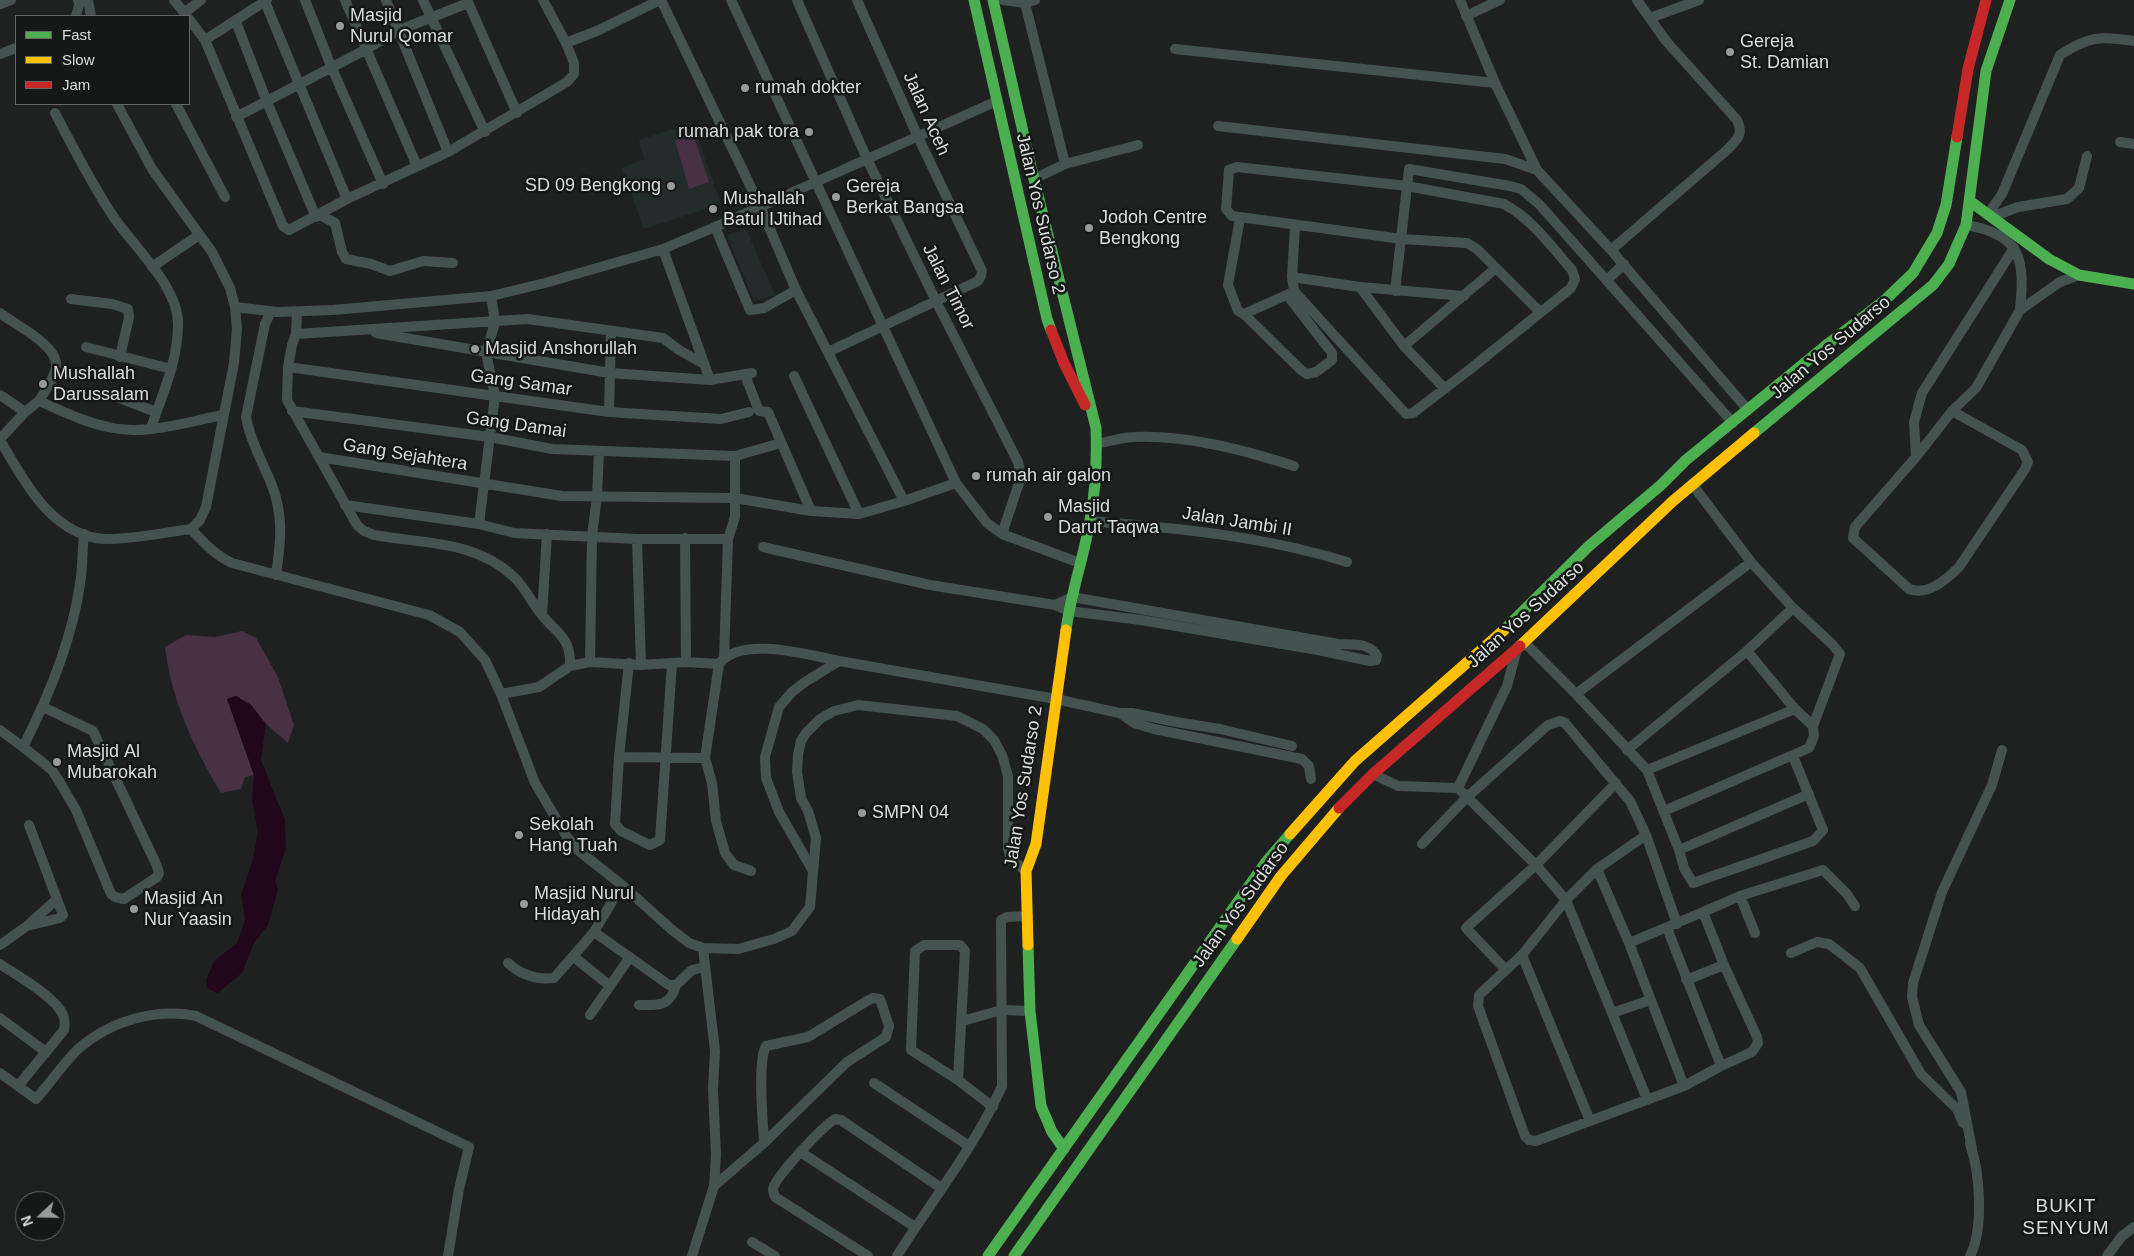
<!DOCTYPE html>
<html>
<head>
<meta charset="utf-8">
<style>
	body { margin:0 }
	#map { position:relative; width:2134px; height:1256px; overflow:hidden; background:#1f2120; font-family:Helvetica,sans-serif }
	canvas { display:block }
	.legend { position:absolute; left:15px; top:15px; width:175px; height:90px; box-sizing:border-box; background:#151817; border:1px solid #646766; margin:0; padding:6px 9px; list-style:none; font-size:15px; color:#dadddc }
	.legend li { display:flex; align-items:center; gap:10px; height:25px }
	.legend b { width:25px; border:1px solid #646766 }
	.north { position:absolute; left:15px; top:1191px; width:50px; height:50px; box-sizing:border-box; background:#151817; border:1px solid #646766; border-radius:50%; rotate:249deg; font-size:14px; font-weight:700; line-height:20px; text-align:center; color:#dadddc }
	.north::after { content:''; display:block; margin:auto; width:18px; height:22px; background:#999b9a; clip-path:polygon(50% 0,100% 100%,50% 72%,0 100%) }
</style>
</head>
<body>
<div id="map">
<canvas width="2134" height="1256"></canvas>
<ul class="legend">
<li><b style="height:6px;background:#4caf50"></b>Fast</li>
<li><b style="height:6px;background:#ffc107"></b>Slow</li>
<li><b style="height:6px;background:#c62828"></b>Jam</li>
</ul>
<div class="north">N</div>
</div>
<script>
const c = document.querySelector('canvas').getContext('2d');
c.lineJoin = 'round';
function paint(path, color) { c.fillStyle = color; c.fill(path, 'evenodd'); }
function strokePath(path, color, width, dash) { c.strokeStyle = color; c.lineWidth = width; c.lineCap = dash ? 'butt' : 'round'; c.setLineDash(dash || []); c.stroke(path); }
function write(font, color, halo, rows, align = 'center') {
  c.font = font + ' Helvetica,sans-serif'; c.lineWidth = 5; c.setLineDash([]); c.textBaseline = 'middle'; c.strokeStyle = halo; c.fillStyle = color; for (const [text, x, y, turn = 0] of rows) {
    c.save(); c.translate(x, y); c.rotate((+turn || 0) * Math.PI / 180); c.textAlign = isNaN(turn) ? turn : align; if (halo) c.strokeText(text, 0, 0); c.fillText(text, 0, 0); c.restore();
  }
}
paint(new Path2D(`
	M692 123 721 204 644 229 622 168 644 159 639 140Z
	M746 229 775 295 754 301 727 235Z`), '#222c2a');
paint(new Path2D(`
	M694 137 709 182 689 189 675 140Z
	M242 631 256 638 278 677 294 725 288 743 266 724 251 705 236 696 227 699 254 775 245 777 241 789 221 793C194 748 171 699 165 647L186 635 215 637Z`), '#483142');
paint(new Path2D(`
	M236 696 251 705 266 724 261 760 285 820 286 848 275 881 278 889 268 925 254 943 242 973 218 993 208 989 206 980 214 961 237 943 245 920 241 895 253 859 258 832 252 799 254 775 227 699Z`), '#22071c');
strokePath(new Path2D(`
	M88 0 91 16
	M174 0 187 16
	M305 0 331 66 383 184
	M345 0 417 166
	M386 0 448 152
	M423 0 485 132
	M467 0 517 113
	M543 0 566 43
	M661 0 760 206 796 290 904 501 956 483
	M731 0 956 483 987 523 1002 534 1080 563
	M797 0 867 159 936 301 1018 462 1021 477 1002 534
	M1003 0 1025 3 1035 0
	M1460 0 1495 83 1537 170 1611 250 1748 410
	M265 2 347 199
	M1025 3 1065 164
	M0 4 11 0
	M184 13 201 0
	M76 16 79 5 78 0
	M1466 16 1500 0
	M1650 18 1699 0
	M189 19 205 40 283 226 289 230 347 199 448 152 567 82 574 74V63L566 43 599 30 660 0
	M236 22 267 102 316 217
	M205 40 267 0
	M1175 49 1495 83
	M0 54 16 48
	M117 104 152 169 212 252 230 288 235 307 237 329 234 363 206 507 200 520 191 529
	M176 104 225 197
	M55 113C73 147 90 181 111 213 131 245 179 285 178 325 178 361 162 395 151 428
	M236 117 365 50 397 31 468 3
	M1218 126 1505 159 1537 170
	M2120 142 2134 144
	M1034 179 1065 164 1138 145
	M1988 214 2002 194 2060 55C2089 36 2100 36 2134 41
	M320 215 335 223 342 252 346 259 371 264 390 271 423 261 453 263
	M1992 217 2018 207 2067 199 2079 188 2087 156
	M1240 218 1228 285 1238 311 1244 314 1291 293
	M1966 225C2022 234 2025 260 2020 310
	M1295 226 1292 277 1294 291 1406 414 1413 413 1469 370 1571 288 1575 279 1572 270C1551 246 1532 219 1504 204L1407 186 1237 167 1229 170 1226 209 1232 216 1402 239 1467 243 1477 249 1540 312
	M715 227 750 310 764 308 796 290
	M663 249 710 380
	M1611 250 1727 150C1737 139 1744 136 1737 120L1666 41 1637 0
	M152 267 199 235
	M1292 277 1360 287 1464 296
	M1607 280 1624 264
	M1360 287 1404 346 1445 389
	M1395 291 1409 169 1510 186 1521 189 1539 204 1733 423
	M71 299 112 304 128 309 129 317 120 357
	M235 307 277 312 333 310 491 296 545 283 663 249 715 227 997 101
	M271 312 265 324 246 417C250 440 262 461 271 483 284 515 281 541 276 575
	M297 312 296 334 292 345 288 367 287 400 357 525 364 531 374 535C424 544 476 540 515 578 526 589 532 603 542 615 558 635 571 637 570 666
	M0 313C14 324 59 346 56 366 55 377 45 391 39 401
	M1244 314 1301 370 1307 374 1316 372 1332 360V353L1287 295
	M376 333 610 373 611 331
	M296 334 528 319 663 338 679 350 704 364
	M1404 346 1496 268
	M86 347 171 369
	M828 352 978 281 981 276 982 271 918 137 857 0
	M288 367 609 412 721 419 749 412
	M745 375 759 411 768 412 811 511
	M794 376 859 514
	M109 394 156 412
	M0 395 25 412
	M292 411 490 437 552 449 735 456 781 443
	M1952 411 2022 450 2028 462 2025 469 1959 567C1946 580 1928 596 1909 589L1853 538 1855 527 1916 457 1952 411 1976 388 2020 310 2060 282 2079 275
	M609 412 610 373 710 380 752 373
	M0 439 25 412 39 401C62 411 84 422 108 427 145 436 187 422 223 415
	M0 440C22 478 48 529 96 538 118 542 167 532 191 529 204 543 215 555 232 563L429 615 460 632 485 660 501 694 535 783 567 837 579 851 622 885 671 929 689 943 703 948 738 949 774 939 792 931 810 907 816 838 808 811 801 798 797 772 798 755 801 741 806 733 820 719 834 711 858 705 957 716 983 729 994 740 1002 755 1008 776V849L1011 859 1026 871
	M1097 444C1110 441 1123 437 1135 437 1188 435 1244 450 1294 466
	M319 457 562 496 735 498 811 511 859 514 904 501
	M1916 457 1914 422 1922 393 2014 248
	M345 505 479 524 514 533 637 539H728L735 517V456
	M1090 521C1177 528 1263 536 1347 562
	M479 524 495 396 486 353 495 322 491 296
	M685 538 686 662
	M637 539 641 665
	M763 547 930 585 1055 605 1069 611 1141 620 1318 650 1370 661 1376 660 1377 656C1370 642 1352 645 1338 644L1072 597 1055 605
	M1793 608 1832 644 1840 654 1813 726
	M542 615 547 534
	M1524 642 1576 694 1647 770 1679 850 1684 868 1693 883 1813 841 1823 830 1793 756
	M724 658 728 539
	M590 662 592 536 597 496 599 451
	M629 663 619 757 615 824 621 831 650 845 660 840 672 663
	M719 664 705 758 712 783 716 821 725 853 734 865 751 871
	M501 694 539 687 570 666 590 662 641 665 686 662 719 664C741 635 808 655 839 661
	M1576 694 1751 562
	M43 707 93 731 157 866 159 873 157 877 124 899 115 897 111 894 76 810 59 781 52 770 23 747C49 696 72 640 80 584 83 568 82 550 84 534
	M1120 713 1134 723 1154 729 1302 759 1309 766 1311 779
	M0 730 23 747
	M1627 750 1747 651 1793 608 1751 562 1692 484
	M619 757 705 758
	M1647 770 1795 709
	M1373 774 1398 786 1458 788 1536 865 1566 900 1647 1099
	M1458 788 1507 686 1517 649
	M1664 811 1809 748 1814 736 1813 726 1795 709 1747 651
	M1422 844 1466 798 1548 725 1560 721 1565 723 1630 801 1646 835
	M1679 850 1809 794
	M1597 869 1629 943 1684 1086
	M813 871 779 812 766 778 765 757 779 707 792 692 805 682 839 661 1056 699 1119 713H1132L1176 722 1220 729 1292 746
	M1740 896 1755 933
	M1703 912 1740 896 1823 870 1847 894 1855 906
	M27 926 60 918 63 915 29 825
	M1667 928 1721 1066
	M594 932 669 985H676L692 970 705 967
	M1629 943 1703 912 1724 965 1757 1037 1758 1043 1752 1052 1721 1066 1684 1086 1536 1141 1529 1140 1525 1136 1478 1006 1479 995 1522 955 1566 900 1597 869 1646 835 1677 924
	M0 945 27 926 56 900
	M1791 953 1817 942 1829 944 1860 968 1921 1074 1957 1109 1963 1123
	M1522 955 1590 1121
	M574 957 610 986
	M508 963C521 975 536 980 554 978L594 932 622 885
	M0 964C16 975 56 997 63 1015 65 1020 65 1025 64 1030L18 1086
	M1505 969 1466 928 1536 865 1616 783
	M1686 980 1724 965
	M639 1005C659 1005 670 1007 676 985
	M1612 1013 1650 1000
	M590 1015 630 957
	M0 1018 46 1052
	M962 1021 1002 1010 1030 1011
	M0 1073 36 1099C50 1083 63 1064 78 1049 110 1021 155 1008 196 1016L469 1147 459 1189 448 1256
	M958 1080 965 951 960 945H924L915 951 911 1050 958 1080 993 1107
	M874 1083 969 1146
	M1970 1144C1980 1172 1984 1229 1970 1256
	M1972 1149 1961 1092 1919 1025 1912 997 1913 983 1942 892 1992 785 2002 750
	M802 1153 915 1227
	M714 1186 764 1143C763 1122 757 1062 766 1046L808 1037 867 1001 873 998 880 999 889 1026 886 1037 847 1062 764 1143
	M752 1242 775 1256
	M692 1256 714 1186 716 1155 713 1089 715 1051 703 948
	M868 1256 775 1197C774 1194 773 1193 773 1189 775 1177 823 1126 835 1119L841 1120 941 1188
	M897 1256C932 1200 975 1147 1002 1086L1001 920 1007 917 1028 916
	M2107 1256 2122 1236 2134 1227`), '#445350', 10);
strokePath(new Path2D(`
	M974 0 1047 319 1051 330
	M993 0 1031 167 1096 428C1097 459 1096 489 1090 520 1084 557 1071 592 1066 630
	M1971 202 2049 259 2079 275 2134 284
	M1754 433 1933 285 1949 264 1966 225 1986 71 2010 0
	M1504 630 1589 546 1661 485 1686 460 1829 343 1885 300 1913 273 1937 233 1946 205 1957 137
	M1028 945 1030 1011 1041 1106 1052 1132 1064 1149
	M988 1256 1266 862 1290 834
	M1014 1256 1237 939`), '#4caf50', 11);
strokePath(new Path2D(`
	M1520 646 1673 501 1754 433
	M1290 834 1355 761 1504 630
	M1237 939 1281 876 1339 808
	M1028 945 1026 871 1036 844 1066 630`), '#ffc107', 11);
strokePath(new Path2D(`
	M1957 137 1968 69 1986 0
	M1051 330 1064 363 1085 405
	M1339 808 1373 774 1520 646`), '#c62828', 11);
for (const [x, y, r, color] of [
	[340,26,5,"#999b9a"],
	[1730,52,5,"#999b9a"],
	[745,88,5,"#999b9a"],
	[809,132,5,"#999b9a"],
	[671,186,5,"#999b9a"],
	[836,197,5,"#999b9a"],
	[713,209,5,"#999b9a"],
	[1089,228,5,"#999b9a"],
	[475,349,5,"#999b9a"],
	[43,384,5,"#999b9a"],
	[976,476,5,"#999b9a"],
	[1048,517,5,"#999b9a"],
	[57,762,5,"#999b9a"],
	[862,813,5,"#999b9a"],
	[519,835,5,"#999b9a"],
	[524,904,5,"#999b9a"],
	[134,909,5,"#999b9a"]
]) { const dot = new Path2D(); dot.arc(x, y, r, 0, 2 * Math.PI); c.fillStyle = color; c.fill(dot); strokePath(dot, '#151817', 2); }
write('18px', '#dadddc', '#151817', [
	["Masjid",350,16],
	["Nurul Qomar",350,37],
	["Gereja",1740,42],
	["St. Damian",1740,63],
	["rumah dokter",755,88],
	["rumah pak tora",799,132,"right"],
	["SD 09 Bengkong",661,186,"right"],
	["Gereja",846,187],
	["Berkat Bangsa",846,208],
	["Mushallah",723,199],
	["Batul IJtihad",723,220],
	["Jodoh Centre",1099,218],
	["Bengkong",1099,239],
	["Masjid Anshorullah",485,349],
	["Mushallah",53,374],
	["Darussalam",53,395],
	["rumah air galon",986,476],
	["Masjid",1058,507],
	["Darut Taqwa",1058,528],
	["Masjid Al",67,752],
	["Mubarokah",67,773],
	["SMPN 04",872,813],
	["Sekolah",529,825],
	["Hang Tuah",529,846],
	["Masjid Nurul",534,894],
	["Hidayah",534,915],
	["Masjid An",144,899],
	["Nur Yaasin",144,920]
], 'left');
write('18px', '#dadddc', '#151817', [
	["Jalan Aceh",926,114,66],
	["Jalan Yos Sudarso 2",1040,214,77],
	["Jalan Timor",948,287,63],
	["Jalan Yos Sudarso",1831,348,-40],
	["Gang Samar",521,383,8],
	["Gang Damai",516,425,8],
	["Gang Sejahtera",405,455,9],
	["Jalan Jambi II",1237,522,9],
	["Jalan Yos Sudarso",1526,615,-42],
	["Jalan Yos Sudarso 2",1024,787,-81],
	["Jalan Yos Sudarso",1241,905,-54]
]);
c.letterSpacing = '1px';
write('19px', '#dadddc', '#151817', [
	["BUKIT",2066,1207],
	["SENYUM",2066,1229]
]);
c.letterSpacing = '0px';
</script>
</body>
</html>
